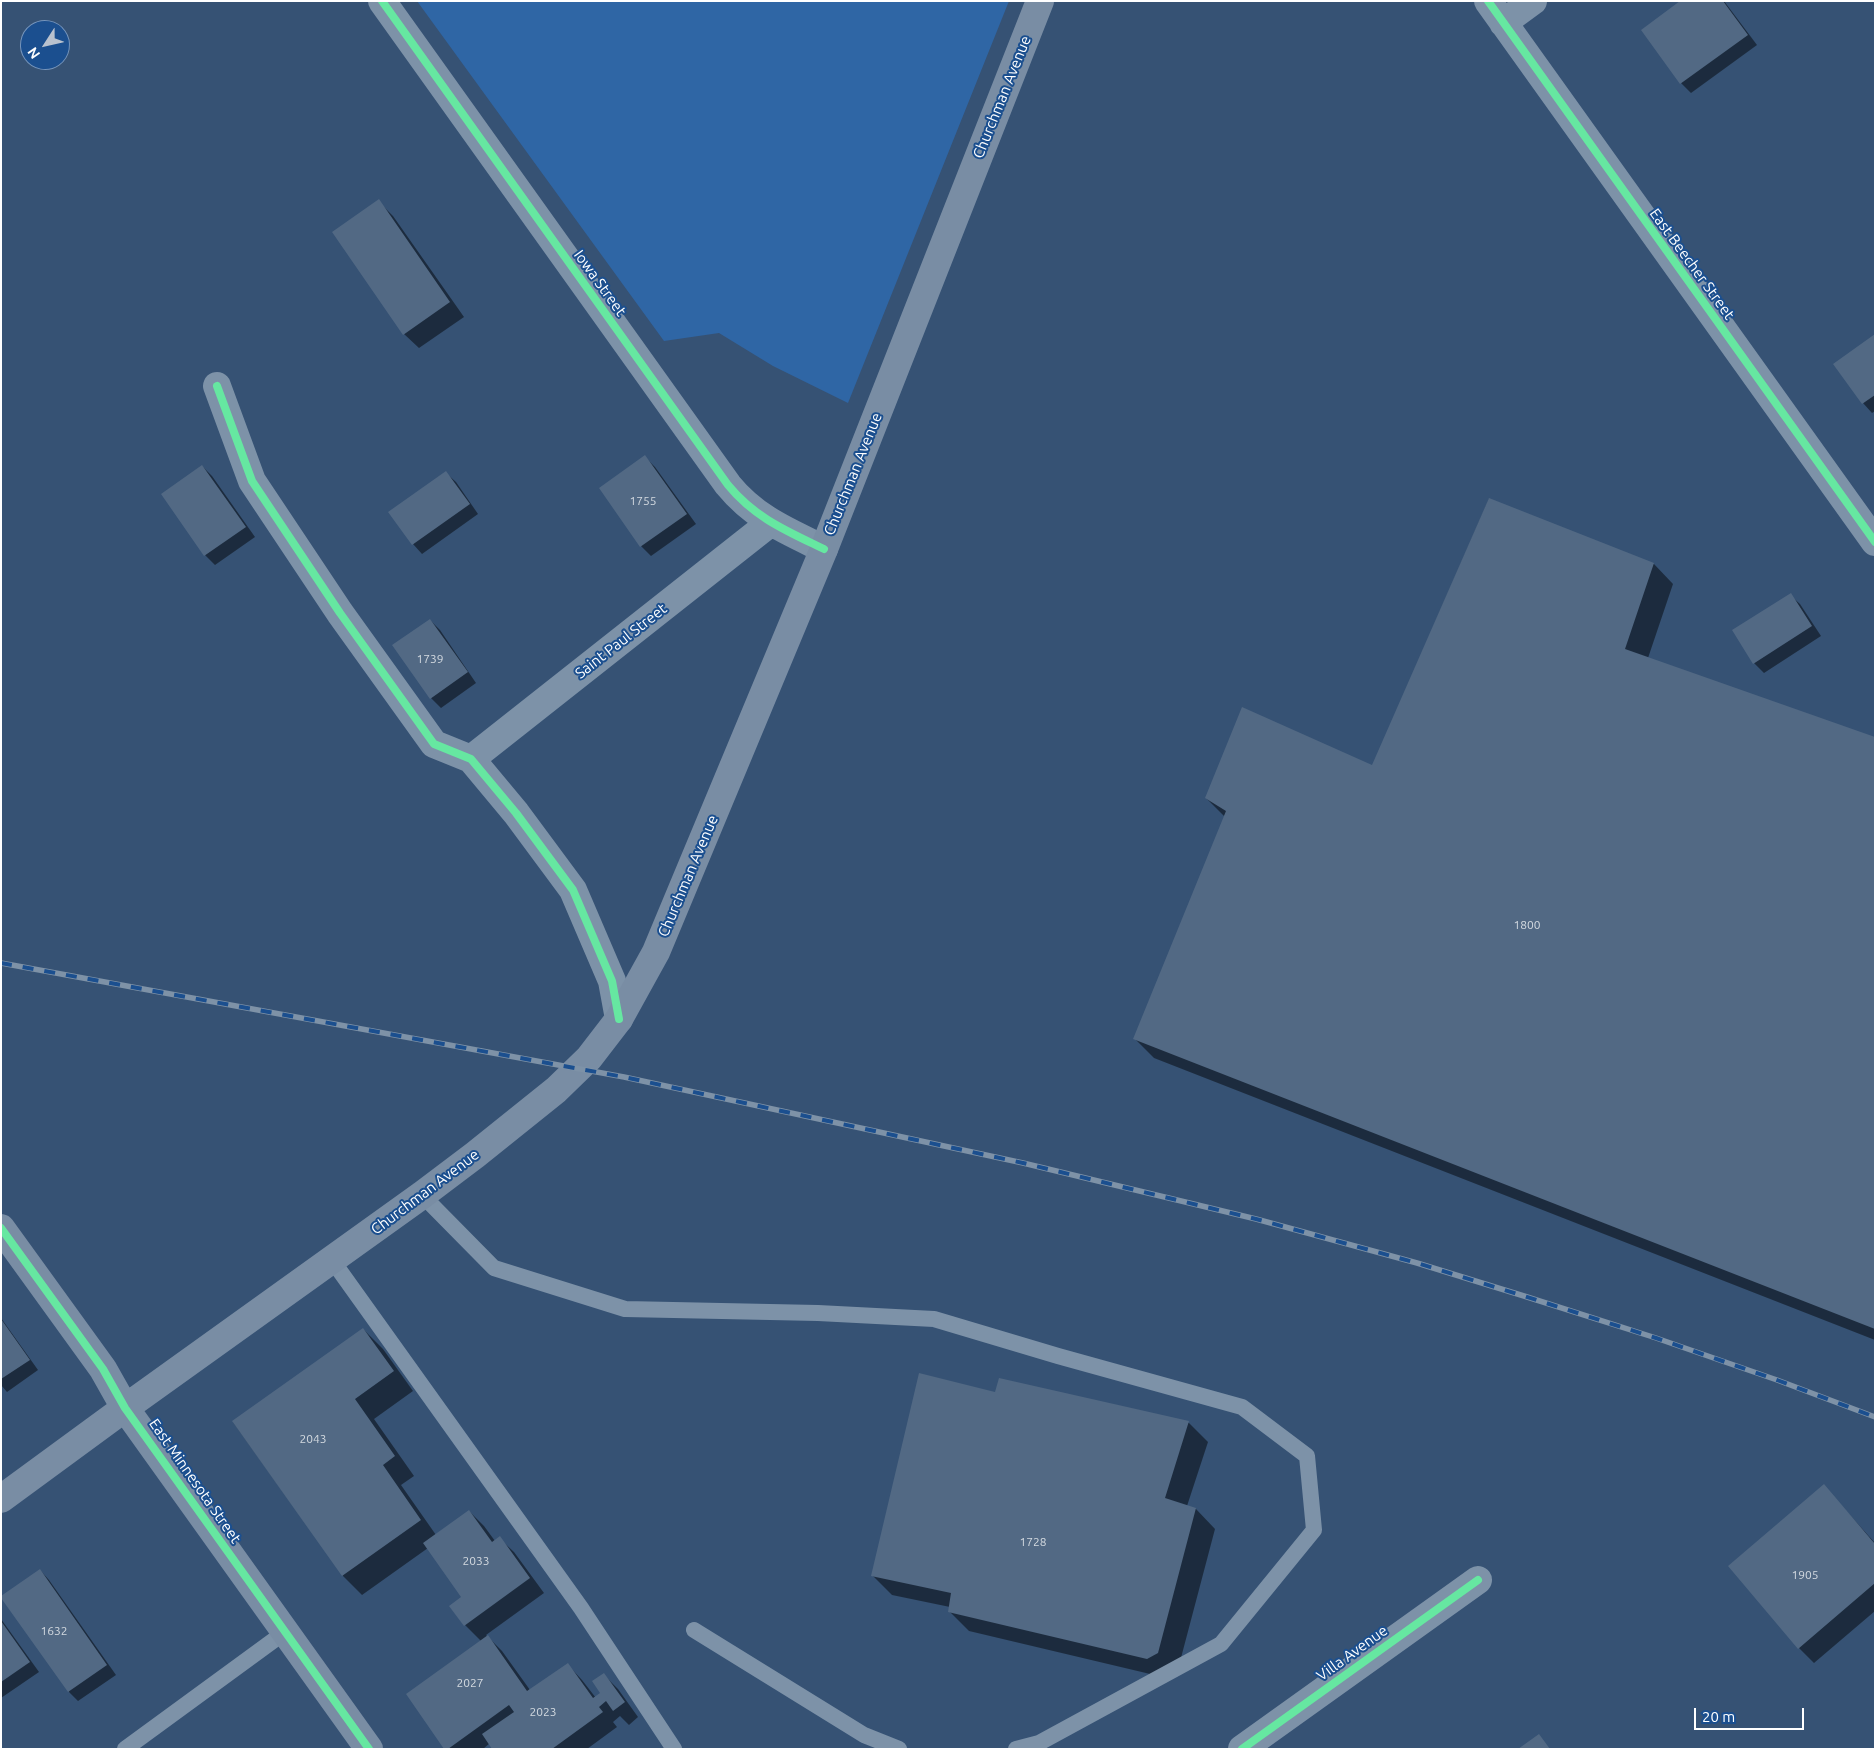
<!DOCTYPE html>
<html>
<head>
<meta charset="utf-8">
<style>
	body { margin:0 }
	#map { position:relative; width:1876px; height:1750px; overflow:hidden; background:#365274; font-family:Ubuntu,sans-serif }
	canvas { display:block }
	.frame { position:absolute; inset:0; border:2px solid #fff; pointer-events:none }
	.north { position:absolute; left:20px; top:20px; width:50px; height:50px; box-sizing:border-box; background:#1b4f8f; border:1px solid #7695bc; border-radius:50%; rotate:235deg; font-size:14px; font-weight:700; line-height:20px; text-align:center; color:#fff }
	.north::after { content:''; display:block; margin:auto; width:18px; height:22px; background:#b9c2ce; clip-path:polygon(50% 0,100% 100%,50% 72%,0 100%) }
	.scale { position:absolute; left:1694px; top:1708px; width:110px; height:22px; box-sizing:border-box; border:2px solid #fff; border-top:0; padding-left:6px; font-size:15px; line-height:18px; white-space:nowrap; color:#fff; -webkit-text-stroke:4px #1b4f8f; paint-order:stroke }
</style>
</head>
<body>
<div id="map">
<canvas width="1876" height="1750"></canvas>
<div class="frame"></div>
<div class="north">N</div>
<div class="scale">20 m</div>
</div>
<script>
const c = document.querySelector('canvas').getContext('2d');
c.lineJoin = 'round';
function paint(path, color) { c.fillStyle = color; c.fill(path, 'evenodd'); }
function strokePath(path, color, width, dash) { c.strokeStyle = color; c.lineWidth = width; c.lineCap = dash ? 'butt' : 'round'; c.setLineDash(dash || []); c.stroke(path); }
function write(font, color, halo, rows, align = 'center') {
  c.font = font + ' Ubuntu,sans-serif'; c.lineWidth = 4; c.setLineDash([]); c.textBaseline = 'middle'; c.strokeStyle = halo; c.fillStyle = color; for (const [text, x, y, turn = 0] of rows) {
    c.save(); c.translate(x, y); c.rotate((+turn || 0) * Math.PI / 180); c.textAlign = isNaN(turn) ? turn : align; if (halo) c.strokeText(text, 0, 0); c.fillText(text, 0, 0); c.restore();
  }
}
paint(new Path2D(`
	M417 1H1009L848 403 773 366 719 333 664 341Z`), '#2f66a5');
paint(new Path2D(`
	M1682 1H1724L1757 45 1691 93 1681 83 1642 30Z
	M378 201 393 216 464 317 419 348 404 334Z
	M1875 336V411L1872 413 1863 403Z
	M645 457 655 467 696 524 651 556 641 546Z
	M202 466 212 476 255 537 215 565 205 555 163 494Z
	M446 473 456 482 478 514 422 554 413 544Z
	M1489 499 1654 564 1673 584 1648 658 1875 739V1340L1154 1058 1135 1039 1225 817 1206 798 1372 767Z
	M1790 595 1800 604 1821 636 1764 673 1754 663Z
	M430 620 440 630 476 683 441 708 431 698 394 646Z
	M1 1318 38 1370 7 1392 1 1385Z
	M363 1329 383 1349 413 1391 374 1419 414 1476 401 1485 436 1535 469 1511 484 1526 495 1541 499 1538 514 1552 544 1593 486 1635 502 1651 530 1690 568 1665 582 1680 596 1698 602 1693 604 1675 618 1689 638 1717 629 1725 620 1716 613 1722 617 1727 587 1749H494L490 1743 483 1749H446L481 1641 465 1625 463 1597 428 1548 362 1595 343 1576 233 1422Z
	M1000 1379 1189 1423 1208 1442 1187 1506 1196 1509 1215 1529 1177 1673 1167 1678 969 1631 950 1612V1607L892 1595 872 1575 996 1394Z
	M1824 1486 1875 1543V1611L1814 1663 1799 1648 1730 1566Z
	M40 1570 49 1580 116 1675 78 1701 69 1692Z
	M1 1619 39 1672 1 1698Z`), '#0007');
paint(new Path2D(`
	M1680 1H1723L1748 35 1680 84 1641 30Z
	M379 199 450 302 403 335 332 232Z
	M1875 334V395L1862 404 1833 364Z
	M645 455 687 514 640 547 599 488Z
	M202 465 246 527 204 556 161 494Z
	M446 471 470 504 412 545 388 512Z
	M1489 498 1654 563 1625 649 1875 737V1329L1133 1039 1226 811 1205 798 1242 707 1372 765Z
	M1791 593 1812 626 1753 664 1732 630Z
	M430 619 468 672 430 699 392 645Z
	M1 1319 30 1360 1 1379Z
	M363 1328 394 1371 355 1399 395 1456 383 1465 421 1520 342 1576 232 1421Z
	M919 1373 995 1392 999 1378 1189 1421 1165 1498 1196 1508 1158 1653 1147 1659 948 1612 951 1593 871 1576Z
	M1824 1484 1875 1544V1583L1798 1649 1728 1566Z
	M469 1510 492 1542 500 1536 530 1578 464 1626 449 1606 461 1597 423 1543Z
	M40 1569 107 1665 68 1692 1 1598V1596Z
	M1 1621 30 1662 1 1682Z
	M488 1635 527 1691 568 1663 593 1698 600 1693 592 1681 604 1673 625 1702 613 1711 606 1701 599 1707 603 1712 552 1749H492L482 1734 514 1712 509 1705 448 1749H444L406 1694Z
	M1539 1734 1550 1749H1518Z`), '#526984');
strokePath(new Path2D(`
	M422 1195 494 1268 625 1309 818 1313 934 1319 1058 1356 1242 1407 1307 1456 1314 1530 1221 1644 1039 1743 1016 1749
	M332 1260 581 1608 674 1749
	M694 1630 864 1735 899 1749
	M125 1749 285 1632`), '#7d92a8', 16);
strokePath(new Path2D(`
	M382 1 728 485C755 518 787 531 824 549
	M1488 1 1875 542
	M1503 23 1533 1
	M217 386 252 481 340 613 434 744 471 759 516 813 573 890 612 981 619 1019
	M471 759 770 523
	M1242 1749 1478 1580`), '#7d92a8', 28);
strokePath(new Path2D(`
	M1 1228 103 1369 125 1408 369 1749
	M1 1499 125 1408 422 1195 475 1155 556 1090 589 1058 619 1019 656 952 824 549 1040 1`), '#798da4', 28);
const rail = new Path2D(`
	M1 963 624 1077 1023 1163 1256 1219 1417 1263 1524 1296 1656 1338 1777 1380 1875 1417`);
strokePath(rail, '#7e92a7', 5.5);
strokePath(rail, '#1b4f8f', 4, [11]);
strokePath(new Path2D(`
	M382 1 728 485C755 518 787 531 824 549
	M1488 1 1875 542
	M217 386 252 481 340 613 434 744 471 759 516 813 573 890 612 981 619 1019
	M1 1228 103 1369 125 1408 369 1749
	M1242 1749 1478 1580`), '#66e7a1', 8);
write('12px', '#d4dae0', null, [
	["1755",643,501],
	["1739",430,659],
	["1800",1527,925],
	["2043",313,1439],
	["1728",1033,1542],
	["2033",476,1561],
	["1905",1805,1575],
	["1632",54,1631],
	["2027",470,1683],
	["2023",543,1712]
]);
write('15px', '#fff', '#1b4f8f', [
	["Churchman Avenue",1002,97,-68],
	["East Beecher Street",1692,264,54],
	["Iowa Street",600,283,54],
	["Churchman Avenue",853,474,-68],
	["Saint Paul Street",621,641,-38],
	["Churchman Avenue",688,876,-67],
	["Churchman Avenue",425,1192,-37],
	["East Minnesota Street",195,1481,55],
	["Villa Avenue",1352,1653,-36]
]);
</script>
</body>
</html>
